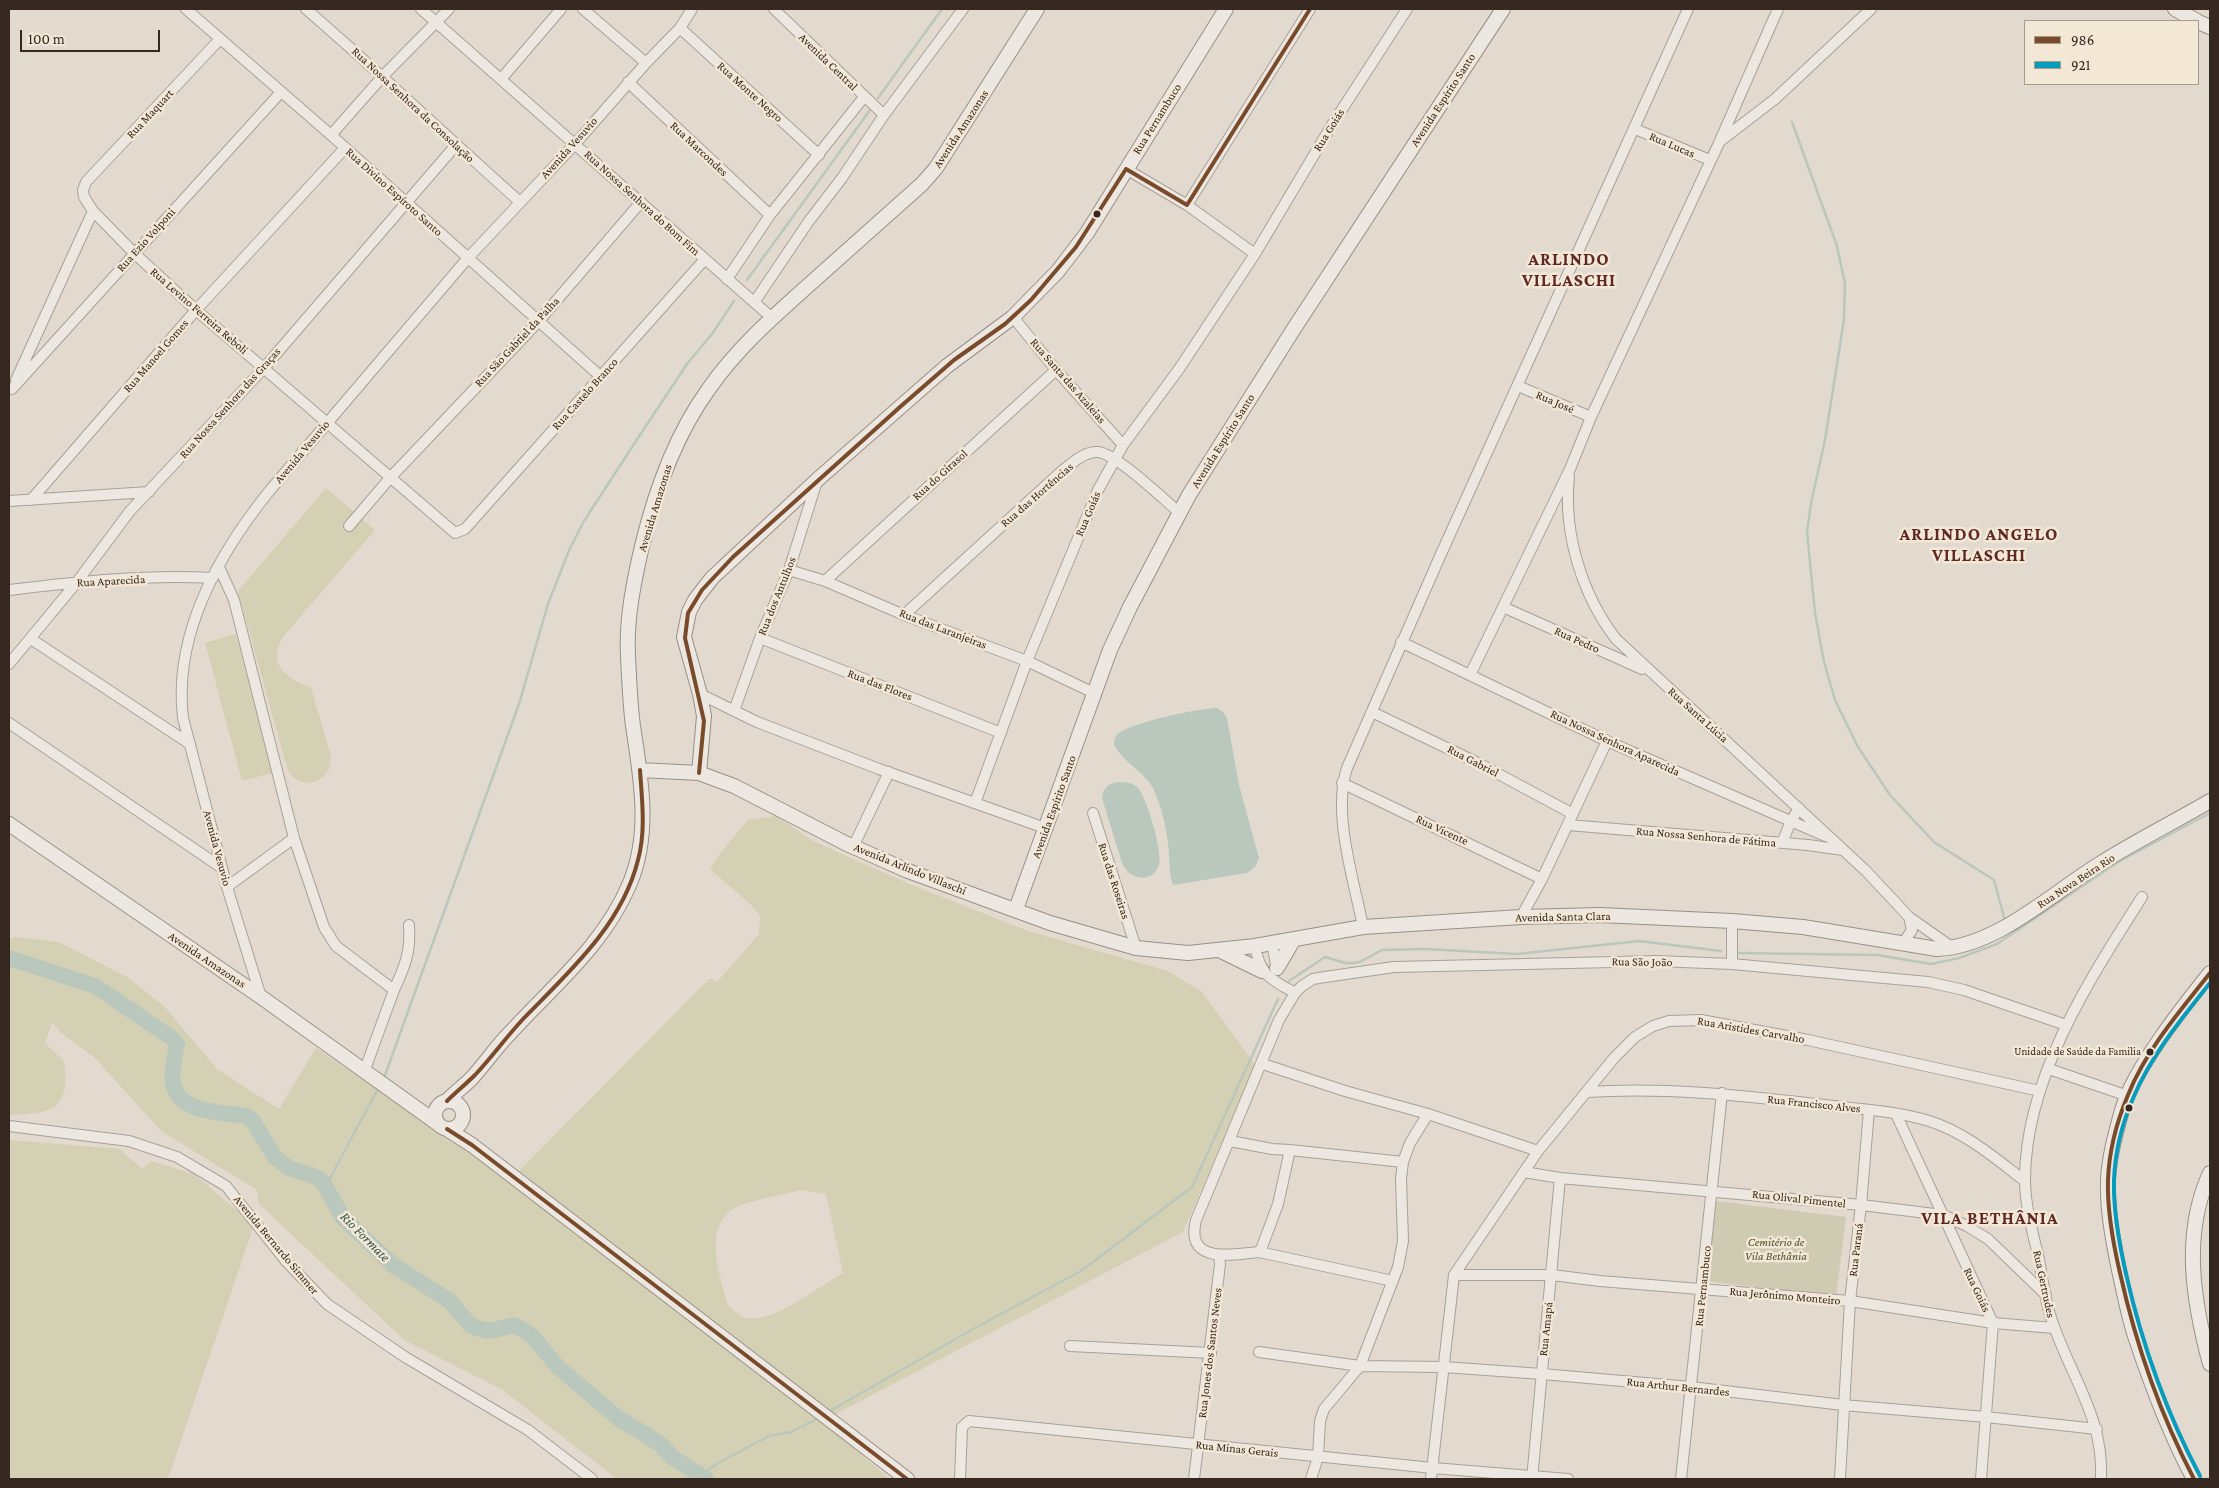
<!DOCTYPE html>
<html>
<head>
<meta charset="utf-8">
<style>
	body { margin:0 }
	#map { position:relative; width:2219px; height:1488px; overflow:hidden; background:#e3dacf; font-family:"Crimson Pro",serif }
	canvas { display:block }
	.frame { position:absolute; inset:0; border:10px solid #362821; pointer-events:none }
	.legend { position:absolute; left:2024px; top:20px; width:175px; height:65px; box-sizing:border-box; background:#f3e7d6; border:1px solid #a79b8e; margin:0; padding:6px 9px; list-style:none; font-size:15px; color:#362821 }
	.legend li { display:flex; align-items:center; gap:10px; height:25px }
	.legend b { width:25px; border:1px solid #a79b8e }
	.scale { position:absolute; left:20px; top:30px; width:140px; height:22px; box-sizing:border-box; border:2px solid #362821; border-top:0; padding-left:6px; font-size:15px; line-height:18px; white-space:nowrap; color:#362821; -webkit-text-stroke:4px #f3e7d6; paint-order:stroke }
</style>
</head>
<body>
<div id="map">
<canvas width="2219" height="1488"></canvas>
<div class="frame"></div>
<ul class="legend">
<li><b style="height:6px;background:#7a4b2a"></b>986</li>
<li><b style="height:6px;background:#059cbd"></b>921</li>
</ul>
<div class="scale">100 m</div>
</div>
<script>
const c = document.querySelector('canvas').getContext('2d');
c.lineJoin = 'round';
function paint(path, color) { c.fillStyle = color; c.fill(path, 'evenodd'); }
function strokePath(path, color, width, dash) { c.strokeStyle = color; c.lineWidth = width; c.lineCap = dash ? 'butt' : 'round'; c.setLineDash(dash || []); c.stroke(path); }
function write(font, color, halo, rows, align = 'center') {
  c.font = font + ' "Crimson Pro",serif'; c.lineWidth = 5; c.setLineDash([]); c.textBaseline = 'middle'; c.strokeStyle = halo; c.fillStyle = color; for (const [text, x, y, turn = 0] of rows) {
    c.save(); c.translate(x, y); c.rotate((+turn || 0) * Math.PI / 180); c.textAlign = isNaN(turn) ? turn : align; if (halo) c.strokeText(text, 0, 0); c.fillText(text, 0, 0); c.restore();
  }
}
paint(new Path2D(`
	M326 488 375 530 283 637C266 666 287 678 311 688L331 756C332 783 299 794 287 768L238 591Z
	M236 634 273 773 242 781 205 643Z
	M776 816 815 842 907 883 1028 931 1168 971 1202 992 1255 1065 1183 1232 834 1415 519 1171 710 978 717 982 759 934 760 916 751 905 710 869 721 852 748 820ZM801 1190 826 1194 843 1273C820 1285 770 1327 743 1317 738 1314 732 1309 728 1305 719 1273 699 1219 744 1204 762 1198 782 1195 801 1190Z
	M16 937 59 942 127 977 164 1006 217 1069 279 1109 316 1048 478 1158 667 1302 848 1443 890 1479H617L501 1389 404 1340 259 1204 257 1190 161 1131 94 1057 61 1033 52 1022 45 1043 63 1060C66 1069 66 1078 65 1087 60 1118 33 1111 9 1116V939Z
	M9 1140 120 1149 142 1169 151 1161 194 1174 254 1225 168 1479H9Z`), '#d4d0b3');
paint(new Path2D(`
	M1716 1201 1846 1217 1836 1297 1706 1281Z`), '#cfcab2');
paint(new Path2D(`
	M1217 708 1223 712 1227 718 1239 785 1259 858 1255 867 1247 873 1173 885C1169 874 1170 866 1169 855 1168 833 1162 807 1153 788 1145 772 1114 756 1114 741 1115 738 1115 736 1118 734 1129 723 1200 708 1217 708Z
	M1117 782C1125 782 1132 782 1138 788 1147 798 1163 853 1159 865 1152 885 1128 879 1122 863L1102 798C1103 789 1107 784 1117 782Z`), '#bac7bd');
strokePath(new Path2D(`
	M878 98 942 9
	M1792 122 1837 246 1845 284 1844 319 1838 358 1825 440 1811 503 1807 532 1815 613 1824 662 1835 700 1858 747 1890 795 1934 842 1994 880 2005 921
	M747 280 870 110
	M1737 953 1877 955 1931 964 1959 958 1997 944 2118 862 2210 813
	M1289 981 1325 957 1345 963H1353L1360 962 1382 950 1426 949 1517 954 1639 941 1721 951
	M384 1078 519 704 548 604 570 548 584 521 636 441 687 364 712 334 734 301
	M323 1183 329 1180 379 1087
	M828 1412 973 1329 1081 1271 1192 1187 1278 999
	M699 1476 718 1463 769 1436 791 1432 819 1418`), '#bac7bd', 2.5);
strokePath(new Path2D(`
	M9 958 95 986 173 1039 177 1044C175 1055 171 1071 173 1083 179 1114 222 1112 246 1116L252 1120 275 1157 289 1168 314 1176 323 1182 343 1218 394 1266 450 1301 470 1325 476 1328 489 1331 514 1325 523 1330 533 1337 558 1367 619 1419 643 1433 661 1445 672 1457 706 1479`), '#bac7bd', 16);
const street = new Path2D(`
	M186 9 331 135 600 376
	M306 9C379 72 448 138 520 202
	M421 9 772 318
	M583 9 646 63
	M774 9 884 115
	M680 28 819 155
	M220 39 86 182 83 190 84 197 93 211 134 253 196 310 455 533 465 529 705 259
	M502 78 561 9
	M628 82 770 215
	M1635 129 1710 160
	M331 135 383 76 449 9
	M1719 142 1775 99 1871 9
	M1126 169 1187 205 1255 254
	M1187 205 1310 9
	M727 279 770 215 864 97
	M755 301 809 221 842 178 884 115 963 9
	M1013 317 1056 370 1123 445
	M16 380 93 211
	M1518 386 1591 417
	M12 389 281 92
	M1569 477C1563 533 1582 595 1616 639L1866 871 1909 917 1953 948
	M31 500 196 310 345 148
	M9 501 149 492
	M349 526 390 478 538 322 641 202
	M219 567 234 600 294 838
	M789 570 825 581 904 615 1027 661 1094 693
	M825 581 1056 370
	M9 590C76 582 145 574 213 578
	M1503 607 1642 669
	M904 615 1063 470C1073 463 1084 451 1098 452 1117 454 1163 499 1180 513
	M760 638 1001 733
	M31 639 190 744
	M1401 642 1607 741 1825 836
	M9 664 77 582 130 511 264 368 456 145
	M1470 675 1570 469 1591 417 1719 143 1778 9
	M700 694 757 722 879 769 1045 828
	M734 711 760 638 789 570 817 481
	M1372 712 1478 763 1573 814
	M9 723 222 868
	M1342 783 1542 879
	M975 803 1027 661 1098 490 1123 445 1179 369 1255 254 1330 128 1407 9
	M1093 813 1136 948
	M1568 825 1808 845 1843 850
	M1782 843 1791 821 1799 808
	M853 847 889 772
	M227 887 294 838 324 927 336 946 394 990 364 1072
	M1521 917 1542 879 1607 741
	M1363 927C1354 880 1332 814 1347 768L1441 554 1688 9
	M1272 943 1277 970
	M1903 943 1912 930 1909 917
	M1255 946C1260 975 1270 979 1295 993
	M1732 964V921
	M394 990C405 966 411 952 409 925
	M261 997 227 887 183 718C173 633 219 553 271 489L467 259 575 144 646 63 680 28 692 9
	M1263 1064 1345 1091 1428 1114 1538 1151
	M2049 1069 2128 1096
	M1586 1092C1663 1087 1739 1095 1816 1104 1854 1109 1893 1110 1929 1121 1965 1132 1996 1159 2025 1181
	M1896 1114 1993 1323 1981 1479
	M9 1126 129 1141 177 1157 226 1186 285 1260 327 1304 405 1357 528 1430 592 1479
	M1230 1141 1272 1149 1290 1150 1278 1204 1262 1247 1259 1252C1231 1255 1185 1264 1196 1220L1279 1020 1295 993 1302 986 1313 979 1325 977 1394 967 1657 961 1732 964 1928 982 1964 990 2066 1025
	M1290 1150 1403 1162
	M1524 1172 1560 1178 1861 1205 1943 1215 1967 1226 1988 1239 2046 1295
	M1259 1252 1393 1281
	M1454 1275H1552L1600 1281 1850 1301 1993 1323 2054 1328
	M1070 1346 1211 1353
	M1259 1352 1360 1366 1444 1367 1542 1374 1691 1387 1843 1405 1986 1417 2097 1429
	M960 1479 962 1427 969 1421 1433 1468 1568 1479
	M1194 1479 1220 1264 1219 1256
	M1311 1479 1318 1457 1320 1421 1324 1409 1360 1366 1398 1267 1403 1241 1401 1179 1403 1162 1410 1143 1428 1114
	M1431 1479 1454 1275 1538 1151 1614 1058 1635 1037 1653 1026 1669 1021 1701 1020 1808 1040 2040 1091
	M1532 1479 1560 1178
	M1681 1479 1722 1093
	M1840 1479 1850 1301 1861 1205 1869 1110
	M2101 1479C2104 1421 2074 1381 2055 1329 2046 1307 2043 1282 2039 1259 2033 1234 2025 1206 2025 1180 2025 1078 2089 980 2142 897`);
const secondary = new Path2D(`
	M2175 9 2197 21
	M2198 22 2210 27
	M640 770 699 773 715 779 734 786 847 844 908 871 1050 923 1136 948 1188 953 1255 946 1363 927 1521 917 1600 915 1732 921 1803 927 1937 949C1996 947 2052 893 2101 863 2136 841 2174 822 2210 801
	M699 773 704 716 700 694 684 637 689 612 695 600 712 578 817 480 947 366 1013 317 1058 271 1087 233 1226 9
	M9 824 261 997 437 1123
	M1016 909 1110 650 1130 607 1189 495 1295 327 1503 9
	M1219 950 1262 971
	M1277 968 1294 939
	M447 1101C454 1093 463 1087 471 1079 485 1064 496 1047 510 1033 553 986 605 944 630 883 651 832 641 779 633 726 630 703 629 679 628 655 626 619 634 581 642 546 655 492 675 436 708 390 736 349 774 316 811 283 848 250 885 217 922 184L936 168 1037 9
	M435 1115a14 14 0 1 1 28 0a14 14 0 1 1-28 0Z
	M447 1129 472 1145 907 1479
	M2210 1173C2182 1234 2193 1301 2210 1364
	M2194 1479C2170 1435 2151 1384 2135 1336 2128 1315 2124 1292 2119 1270 2113 1241 2107 1210 2108 1180 2109 1157 2116 1132 2122 1110 2135 1067 2182 1008 2210 973`);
strokePath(street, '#a8a098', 12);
strokePath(secondary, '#988f88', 16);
strokePath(street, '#ece7e0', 10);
strokePath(secondary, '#ece7e0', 14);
strokePath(new Path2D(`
	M1126 169 1187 205
	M1187 205 1310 9
	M699 773 704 721 685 638 688 613 702 590 733 557 900 407 954 360 1005 324 1031 300 1076 247 1126 169
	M447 1101C456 1092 466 1084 475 1075 492 1057 507 1036 524 1018 569 972 622 925 638 860 646 831 642 800 640 770
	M447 1129 472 1145 907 1479
	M2194 1479C2160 1414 2136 1345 2120 1273 2113 1243 2107 1211 2108 1180 2109 1151 2117 1121 2128 1095 2146 1050 2180 1011 2210 973`), '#7a4b2a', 4);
strokePath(new Path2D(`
	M2200 1476C2166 1412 2142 1344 2126 1274 2119 1243 2113 1211 2114 1180 2115 1152 2123 1121 2134 1096 2152 1054 2182 1018 2210 983`), '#059cbd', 4);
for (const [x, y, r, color] of [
	[1097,214,4.5,"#362821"],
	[2150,1052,4.5,"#362821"],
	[2129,1108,4.5,"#362821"]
]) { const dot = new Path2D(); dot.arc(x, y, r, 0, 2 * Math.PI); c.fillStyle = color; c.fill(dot); strokePath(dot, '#f3e7d6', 2); }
write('11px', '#362821', '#f3e7d6', [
	["Unidade de Saúde da Familia",2141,1052]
], 'right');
write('12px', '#362821', '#f3e7d6', [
	["Avenida Central",828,62,44],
	["Rua Monte Negro",750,92,42],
	["Avenida Espírito Santo",1443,100,-57],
	["Rua Nossa Senhora da Consolação",413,105,43],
	["Rua Maquart",150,114,-47],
	["Rua Pernambuco",1157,119,-58],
	["Avenida Amazonas",961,129,-57],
	["Rua Goiás",1329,130,-58],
	["Rua Lucas",1672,145,23],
	["Avenida Vesuvio",569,148,-48],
	["Rua Marcondes",699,149,43],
	["Rua Divino Espíroto Santo",394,192,42],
	["Rua Nossa Senhora do Bom Fim",642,203,42],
	["Rua Ezio Volponi",146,240,-48],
	["Rua Levino Ferreira Reboli",199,311,41],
	["Rua São Gabriel da Palha",517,342,-47],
	["Rua Manoel Gomes",156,356,-49],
	["Rua Santa das Azaleias",1068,381,49],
	["Rua Castelo Branco",585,394,-48],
	["Rua José",1555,402,23],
	["Rua Nossa Senhora das Graças",230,403,-48],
	["Avenida Espírito Santo",1223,441,-58],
	["Avenida Vesuvio",302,452,-50],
	["Rua do Girasol",940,475,-42],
	["Rua das Hortências",1037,495,-41],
	["Avenida Amazonas",655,508,-73],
	["Rua Goiás",1088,514,-67],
	["Rua Aparecida",111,581,-3],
	["Rua dos Antulhos",777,596,-68],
	["Rua das Laranjeiras",943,629,21],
	["Rua Pedro",1577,640,24],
	["Rua das Flores",880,685,21],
	["Rua Santa Lúcia",1698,715,42],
	["Rua Nossa Senhora Aparecida",1615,743,25],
	["Rua Gabriel",1473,761,27],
	["Avenida Espírito Santo",1054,807,-70],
	["Rua Vicente",1442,830,25],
	["Rua Nossa Senhora de Fátima",1706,837,5],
	["Avenida Vesuvio",217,848,75],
	["Avenida Arlindo Villaschi",910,869,22],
	["Rua das Roseiras",1114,881,72],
	["Rua Nova Beira Rio",2076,881,-33],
	["Avenida Santa Clara",1563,917,-1],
	["Avenida Amazonas",207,960,34],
	["Rua São João",1642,962,1],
	["Rua Aristides Carvalho",1751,1030,10],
	["Rua Francisco Alves",1814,1104,6],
	["Rua Olival Pimentel",1799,1199,6],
	["Avenida Bernardo Simmer",276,1245,50],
	["Rua Paraná",1856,1250,-83],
	["Rua Gertrudes",2044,1284,78],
	["Rua Pernambuco",1703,1286,-84],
	["Rua Goiás",1977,1290,65],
	["Rua Jerônimo Monteiro",1785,1296,5],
	["Rua Amapá",1546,1329,-84],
	["Rua Jones dos Santos Neves",1210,1353,-83],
	["Rua Arthur Bernardes",1678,1387,6],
	["Rua Minas Gerais",1237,1449,6]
]);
write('italic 12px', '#4c5129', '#f3e7d6', [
	["Cemitério de",1776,1242],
	["Vila Bethânia",1776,1256]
]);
write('italic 14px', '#31554e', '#f3e7d6', [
	["Rio Formate",365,1237,45]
]);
c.letterSpacing = '1px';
write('bold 18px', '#5f2824', '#f3e7d6', [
	["ARLINDO",1569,259],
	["VILLASCHI",1569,280],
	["ARLINDO ANGELO",1979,534],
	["VILLASCHI",1979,555],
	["VILA BETHÂNIA",1990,1218]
]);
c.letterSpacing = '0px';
</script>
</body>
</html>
